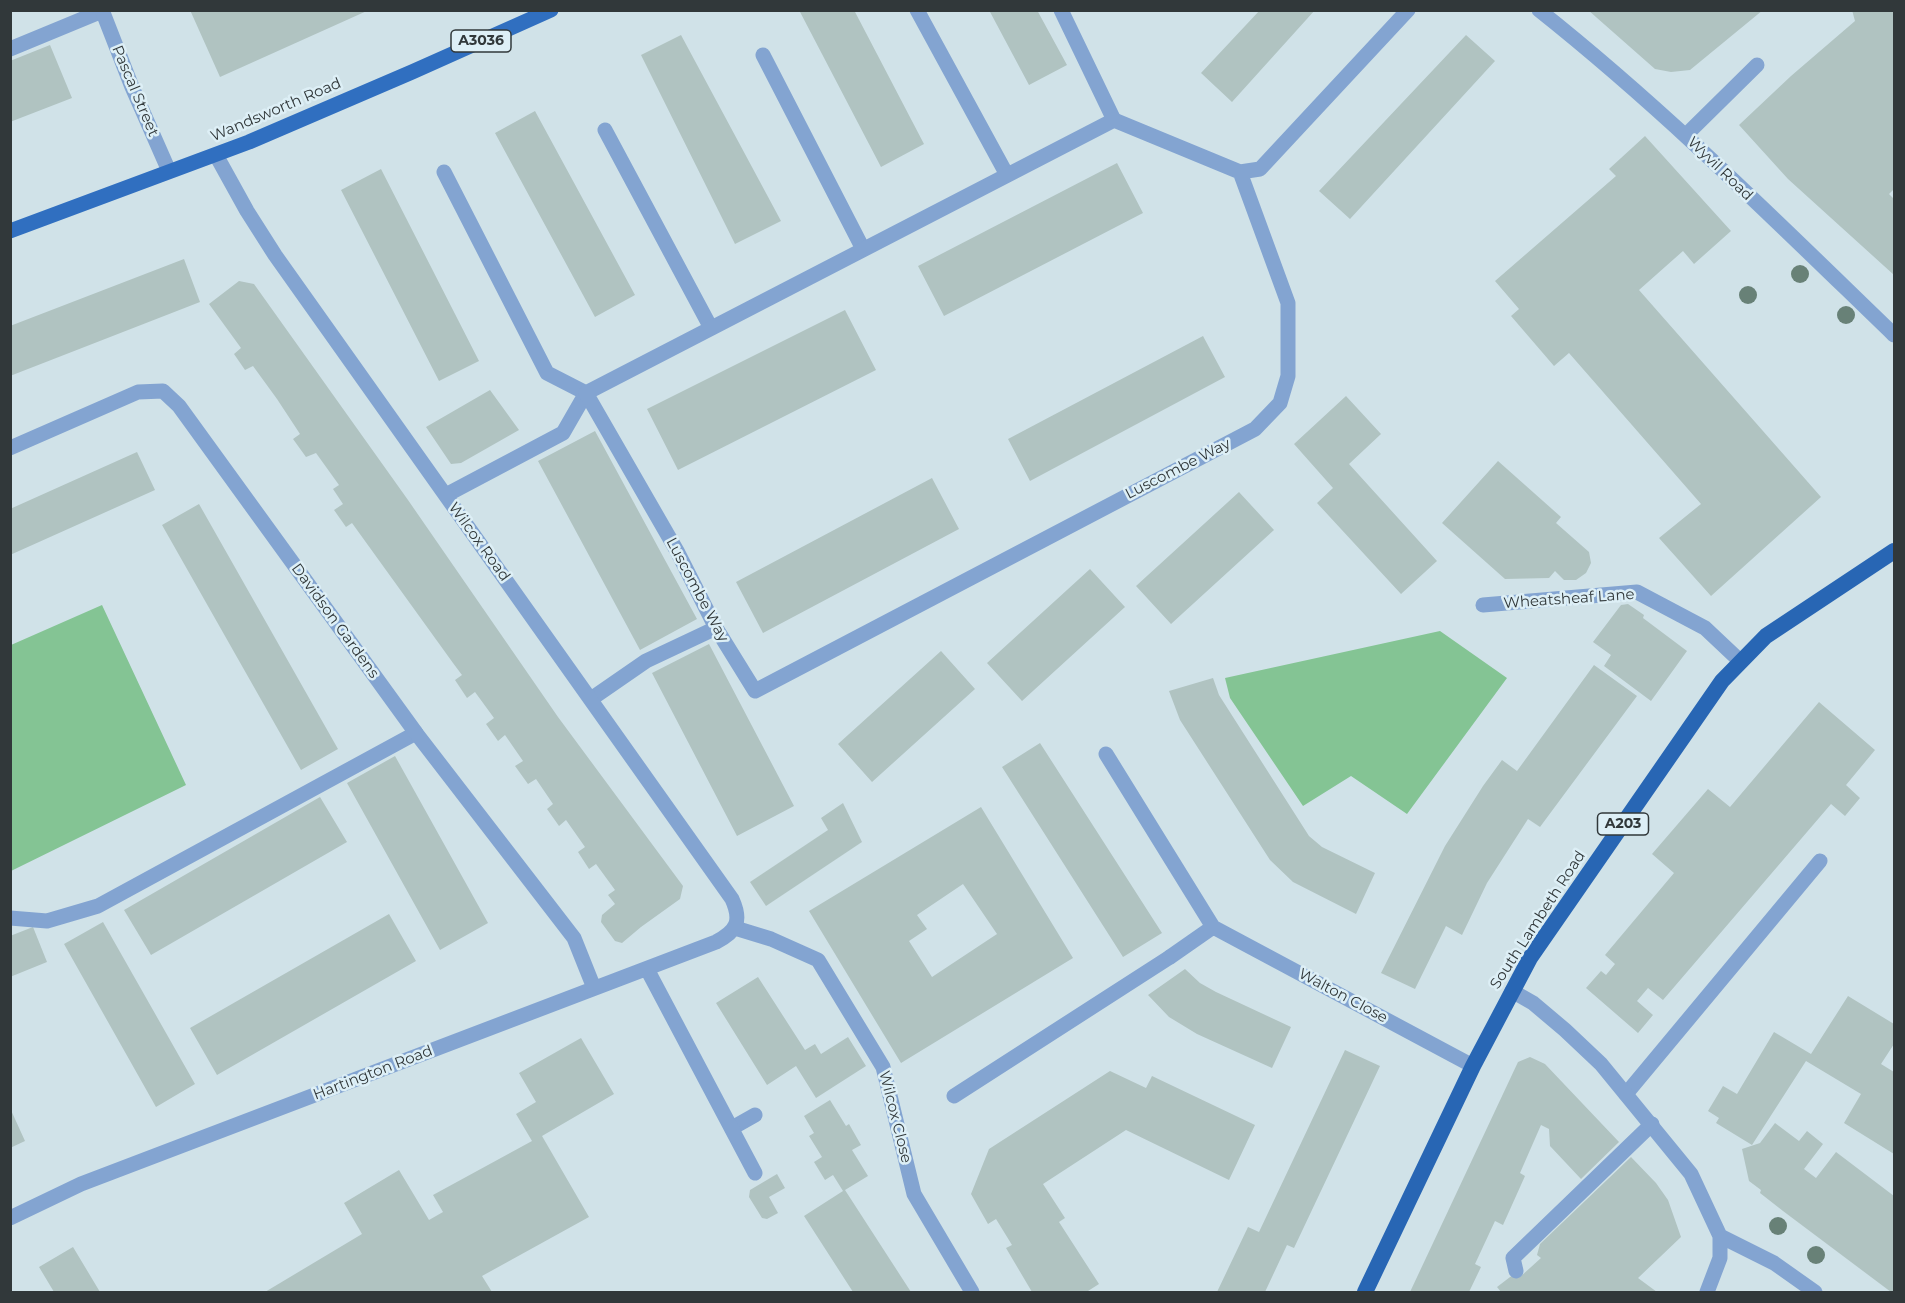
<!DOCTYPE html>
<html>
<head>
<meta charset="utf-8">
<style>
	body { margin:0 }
	#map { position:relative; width:1905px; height:1303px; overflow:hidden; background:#d0e2e8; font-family:Montserrat,sans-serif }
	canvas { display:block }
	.frame { position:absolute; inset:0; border:12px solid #31383a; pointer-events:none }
</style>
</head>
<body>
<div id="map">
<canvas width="1905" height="1303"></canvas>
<div class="frame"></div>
</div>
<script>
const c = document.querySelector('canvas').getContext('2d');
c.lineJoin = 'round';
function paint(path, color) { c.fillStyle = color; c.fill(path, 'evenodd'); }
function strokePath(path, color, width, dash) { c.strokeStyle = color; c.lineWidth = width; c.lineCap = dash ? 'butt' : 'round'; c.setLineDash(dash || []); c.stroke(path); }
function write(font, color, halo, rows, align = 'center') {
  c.font = font + ' Montserrat,sans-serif'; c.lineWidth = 5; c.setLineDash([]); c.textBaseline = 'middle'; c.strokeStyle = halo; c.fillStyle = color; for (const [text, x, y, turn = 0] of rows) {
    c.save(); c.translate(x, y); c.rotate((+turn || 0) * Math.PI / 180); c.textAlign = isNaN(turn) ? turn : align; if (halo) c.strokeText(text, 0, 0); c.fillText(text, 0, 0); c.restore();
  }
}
paint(new Path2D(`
	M102 605 186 785 11 871V645Z
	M1440 631 1507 678 1407 814 1351 776 1303 806 1230 698 1225 678Z`), '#84c494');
paint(new Path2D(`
	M190 10H369L220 77Z
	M799 10H854L924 144 881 167Z
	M989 10H1037L1067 65 1029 85Z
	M1260 10H1315L1232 102 1201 73Z
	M1588 10H1763L1690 70 1671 72 1655 69Z
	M1852 10H1894V189L1889 194 1894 199V275L1788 179 1739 125 1791 76 1855 21Z
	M681 35 781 221 735 244 641 55Z
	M1466 35 1495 61 1350 219 1319 191Z
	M50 45 72 98 10 122V61Z
	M535 111 635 295 595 317 495 133Z
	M1645 136 1731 231 1694 264 1683 251 1639 290 1821 497 1711 596 1659 538 1701 504 1569 353 1554 366 1511 316 1519 309 1495 281 1616 176 1609 169Z
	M1117 163 1143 213 944 316 918 266Z
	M381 169 479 361 439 381 341 190Z
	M184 259 200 302 10 376V326Z
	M239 281 254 284 408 500 558 717 683 886 680 899 641 927 622 943 615 941 601 922 602 915 615 904 608 895 615 890 596 864 589 869 578 852 585 847 566 820 559 826 547 809 553 804 536 779 528 784 515 766 523 761 505 735 498 741 486 724 494 718 475 692 467 698 455 680 462 675 453 663 352 523 346 527 334 510 343 504 333 489 339 485 316 453 306 457 293 439 300 434 277 399 253 366 245 370 234 354 241 348 209 304Z
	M845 310 876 370 678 470 647 409Z
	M1203 336 1225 377 1030 481 1008 439Z
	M490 390 519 430 461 463 451 464 426 427Z
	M1346 396 1381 434 1349 464 1437 561 1401 594 1317 503 1333 488 1294 444Z
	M595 431 697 619 640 650 538 461Z
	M137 452 155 490 10 555V509Z
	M1498 461 1561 517 1556 523 1589 552 1591 563 1586 573 1576 580H1564L1555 571 1549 578 1505 579 1442 523Z
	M932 478 959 529 763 633 736 582Z
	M1239 492 1274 530 1171 624 1136 586Z
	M199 504 338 749 301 770 162 525Z
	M1090 569 1125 607 1022 701 987 663Z
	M1628 604 1644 615 1643 618 1687 651 1651 701 1604 666 1611 655 1593 642 1621 605Z
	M709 644 794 806 737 836 652 673Z
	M941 651 975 689 872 782 838 744Z
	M1594 665 1637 696 1540 827 1528 819 1487 883 1462 935 1446 926 1415 989 1381 973 1445 846 1483 786 1502 760 1517 771Z
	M1213 678 1219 695 1309 836 1322 847 1375 873 1356 914 1293 882 1270 860 1180 720 1169 691Z
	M1819 702 1875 750 1846 785 1860 798 1845 816 1831 804 1663 1000 1648 988 1637 1001 1653 1015 1638 1033 1586 988 1601 971 1606 975 1615 964 1605 955 1674 873 1652 854 1708 789 1730 807Z
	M1040 743 1162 933 1123 957 1002 767Z
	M395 756 488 923 440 950 347 783Z
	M320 797 347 842 151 955 124 910Z
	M843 803 862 842 766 906 750 882 828 830 821 818Z
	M981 807 1073 958 901 1063 809 911ZM963 884 997 934 932 977 909 941 927 929 917 915Z
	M389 914 416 961 217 1075 190 1028Z
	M103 922 195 1084 156 1107 64 944Z
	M33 927 47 962 10 977V936Z
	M1185 969 1200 983 1216 992 1291 1027 1272 1068 1197 1034 1169 1017 1148 995Z
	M758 977 805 1050 815 1044 821 1054 848 1037 866 1066 816 1098 796 1066 767 1085 716 1003Z
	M1848 996 1894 1024V1044L1881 1064 1894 1072V1154L1844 1123 1861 1094 1806 1061 1752 1145 1716 1123 1719 1118 1708 1111 1723 1086 1737 1094 1774 1032 1811 1054Z
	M581 1038 614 1094 542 1136 589 1217 482 1276 492 1292H265L362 1234 344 1203 399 1170 429 1220 443 1212 433 1195 532 1141 516 1114 536 1102 519 1073Z
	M1345 1050 1380 1066 1294 1248 1287 1245 1265 1292H1217L1248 1227 1259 1232Z
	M1530 1057 1545 1064 1619 1142 1581 1179 1550 1146 1549 1129 1541 1125 1520 1173 1525 1176 1503 1225 1495 1221 1475 1264 1481 1267 1469 1292H1410L1518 1062Z
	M1110 1071 1146 1088 1152 1076 1255 1125 1229 1180 1126 1130 1043 1184 1065 1218 1059 1222 1099 1284 1088 1291 1089 1292H1032L1006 1248 1012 1245 996 1219 988 1224 971 1194 989 1149Z
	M830 1100 846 1126 849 1124 861 1145 852 1150 868 1176 845 1190 911 1292H853L804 1216 843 1191 833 1175 825 1180 814 1162 822 1157 809 1136 814 1133 804 1116Z
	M10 1108 25 1141 10 1148Z
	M1775 1123 1799 1141 1807 1131 1823 1144 1804 1169 1816 1178 1836 1152 1894 1196V1292H1891L1783 1211 1760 1193 1761 1190 1749 1181 1742 1149 1760 1143Z
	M1631 1157 1656 1183 1668 1200 1681 1237 1638 1278 1657 1292H1574L1573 1291 1571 1292H1501L1497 1287 1514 1274 1520 1277 1541 1258 1537 1255 1540 1244Z
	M777 1174 785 1188 769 1197 778 1213 767 1219 762 1218 749 1197 750 1190Z
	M73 1247 100 1292H54L39 1267Z`), '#b0c3c1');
strokePath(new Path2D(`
	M917 10 1007 175
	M1061 10 1114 120
	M10 49 102 11
	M763 55 863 249
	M605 130 711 328
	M444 172 547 373 586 393
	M1626 1094 1820 861
	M954 1096 1170 957
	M732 1128 755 1115
	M1516 1271 1513 1258 1652 1124`), '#83a4d1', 15);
strokePath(new Path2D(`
	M446 495 563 433 586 393
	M591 699 646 661 716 628
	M10 918 47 921 98 906 416 733
	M735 928 771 939 818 960 883 1067 914 1194 972 1292`), '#83a4d1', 15);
strokePath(new Path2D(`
	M102 10 132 87 169 171
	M1539 10C1665 110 1779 224 1894 335
	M1114 120 1240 172 1288 303V376L1280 403 1255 429 755 691 716 628 677 551 586 393Z
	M1686 135 1757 65
	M1240 172 1260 169 1408 10
	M10 448 138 392 163 391 179 406 416 733 574 938 594 988
	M1483 605 1637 592 1705 628 1740 661
	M1106 754 1213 927 1473 1066
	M1170 957 1213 927
	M647 969 755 1173
	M1512 991 1533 1003 1565 1030 1601 1064 1691 1174 1720 1236V1258L1707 1292
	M10 1218 81 1184 716 942C737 931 742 921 732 899L275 255 247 211 216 155
	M1720 1236 1774 1263 1815 1292`), '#83a4d1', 15);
strokePath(new Path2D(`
	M10 231 249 142 412 72 551 10`), '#306fc0', 15);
strokePath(new Path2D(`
	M1365 1292 1473 1066 1530 958 1722 681 1766 636 1894 551`), '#2866b4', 16);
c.fillStyle = '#688177';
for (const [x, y] of [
	[1800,274],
	[1748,295],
	[1846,315],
	[1778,1226],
	[1816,1255]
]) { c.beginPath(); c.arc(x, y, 9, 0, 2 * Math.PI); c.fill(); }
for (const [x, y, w] of [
	[481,41,60],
	[1623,824,51]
]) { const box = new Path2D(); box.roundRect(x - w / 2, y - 11, w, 22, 4.5); c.fillStyle = '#ddeff6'; c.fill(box); strokePath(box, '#31383a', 1.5); }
write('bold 14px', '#31383a', null, [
	["A3036",481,41],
	["A203",1623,824]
]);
write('15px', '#31383a', '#ddeff6', [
	["Pascal Street",135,91,67],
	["Wandsworth Road",276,110,-23],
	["Wyvil Road",1720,169,44],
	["Luscombe Way",1178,469,-27],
	["Wilcox Road",479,542,54],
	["Luscombe Way",697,590,62],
	["Wheatsheaf Lane",1569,599,-4],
	["Davidson Gardens",335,621,54],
	["South Lambeth Road",1538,920,-57],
	["Walton Close",1343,996,28],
	["Hartington Road",373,1073,-21],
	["Wilcox Close",895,1117,76]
]);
</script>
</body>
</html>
